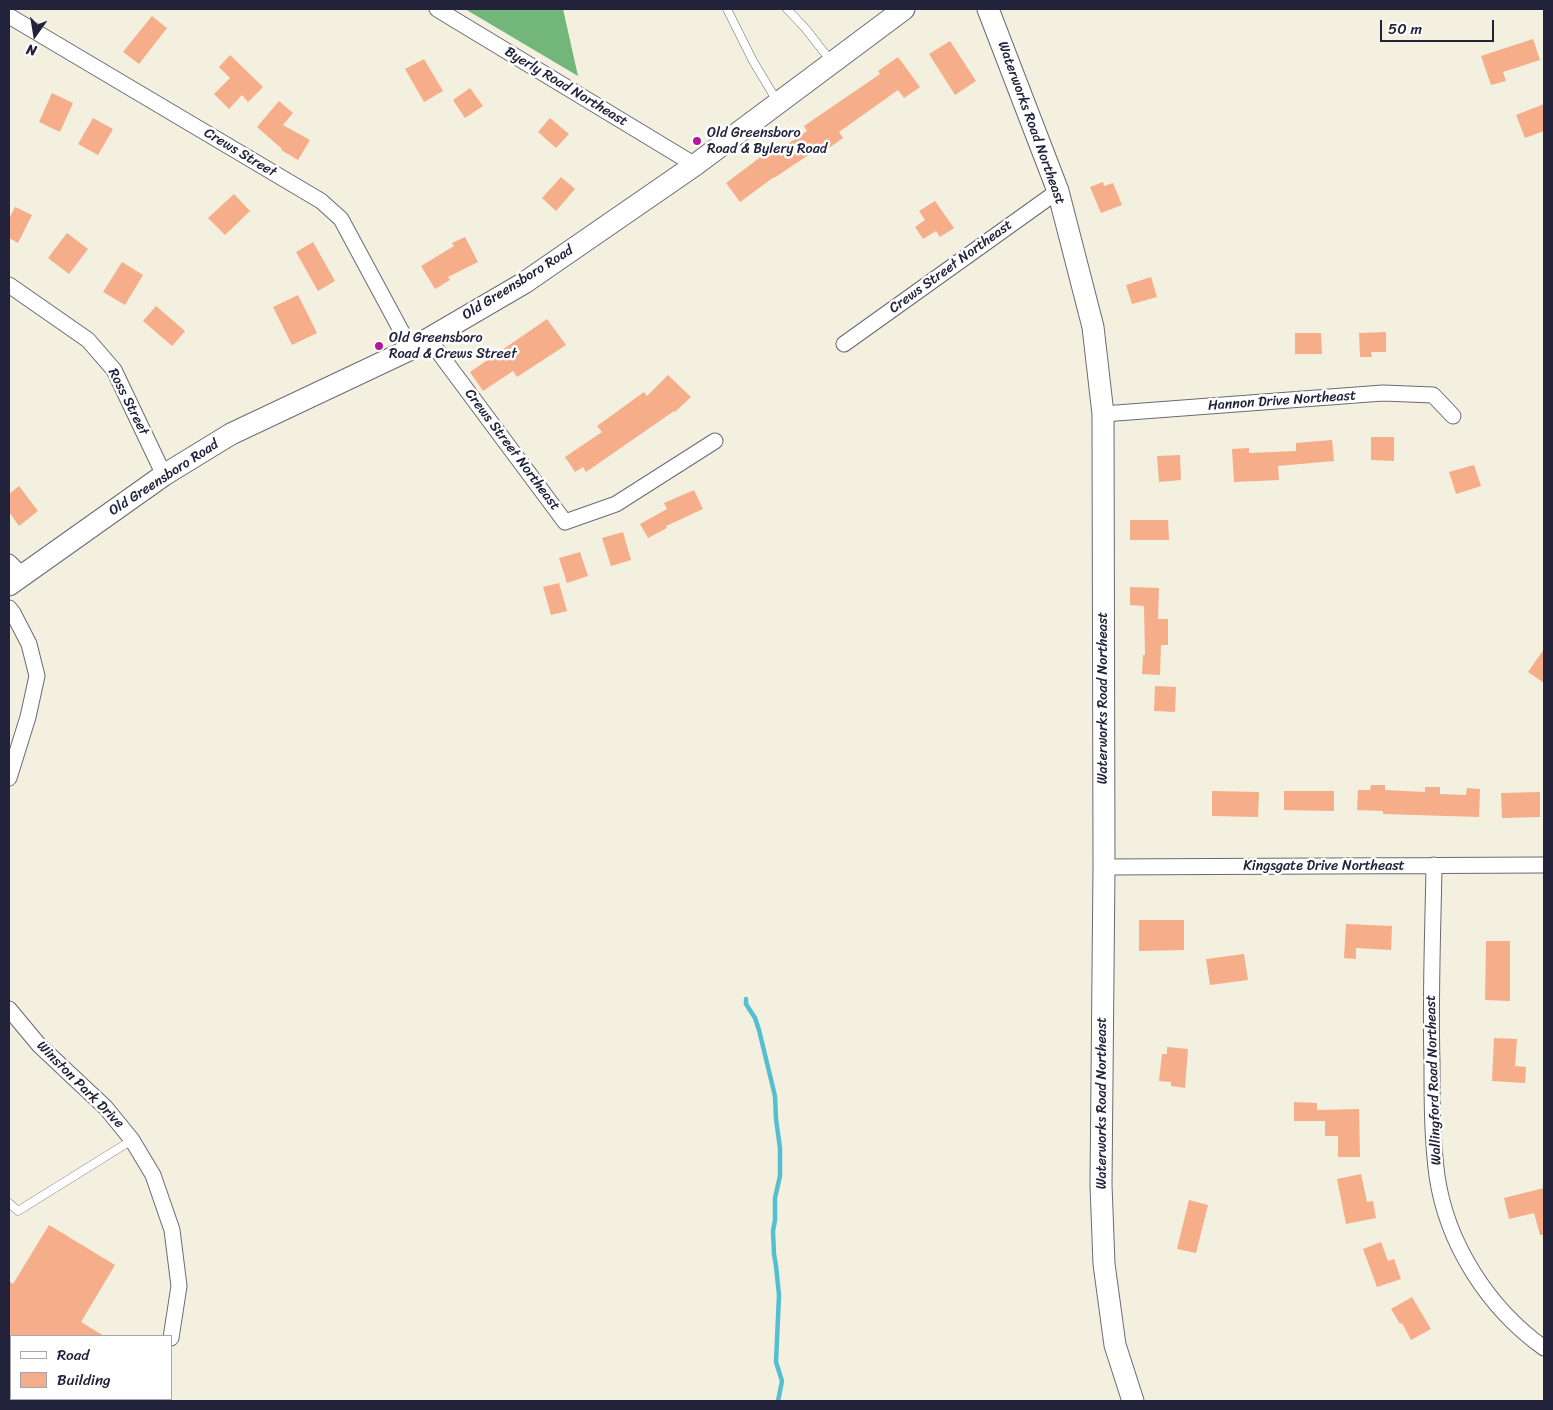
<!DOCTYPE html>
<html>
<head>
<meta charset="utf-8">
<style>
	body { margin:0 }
	#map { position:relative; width:1553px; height:1410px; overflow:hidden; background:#f3f0df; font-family:Sriracha,sans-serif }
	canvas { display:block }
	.frame { position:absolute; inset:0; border:10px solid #22223b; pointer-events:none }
	.legend { position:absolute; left:10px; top:1335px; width:162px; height:65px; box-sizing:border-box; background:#fff; border:1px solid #a7a7b1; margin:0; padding:6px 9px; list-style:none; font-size:15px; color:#22223b }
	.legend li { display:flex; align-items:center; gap:10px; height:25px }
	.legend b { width:25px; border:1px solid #a7a7b1 }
	.north { position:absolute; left:10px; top:10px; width:50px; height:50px; -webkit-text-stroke:4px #fff; paint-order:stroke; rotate:193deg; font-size:14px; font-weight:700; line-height:20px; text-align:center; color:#22223b }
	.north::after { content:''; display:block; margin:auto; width:18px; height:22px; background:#22223b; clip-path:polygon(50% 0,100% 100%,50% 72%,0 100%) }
	.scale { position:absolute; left:1380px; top:20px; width:114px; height:22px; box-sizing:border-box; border:2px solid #22223b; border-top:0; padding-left:6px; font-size:15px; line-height:18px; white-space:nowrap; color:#22223b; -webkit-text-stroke:4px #fff; paint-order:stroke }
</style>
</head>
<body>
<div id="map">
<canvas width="1553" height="1410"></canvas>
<div class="frame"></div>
<ul class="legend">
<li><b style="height:6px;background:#fff"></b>Road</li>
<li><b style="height:14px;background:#f6ad89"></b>Building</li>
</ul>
<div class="north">N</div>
<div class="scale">50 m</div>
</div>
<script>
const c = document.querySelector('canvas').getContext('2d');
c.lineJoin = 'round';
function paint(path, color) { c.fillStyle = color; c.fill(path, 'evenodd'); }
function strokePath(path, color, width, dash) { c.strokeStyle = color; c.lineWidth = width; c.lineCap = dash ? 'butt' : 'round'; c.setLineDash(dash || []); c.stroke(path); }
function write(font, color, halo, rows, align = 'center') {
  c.font = font + ' Sriracha,sans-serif'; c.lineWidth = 5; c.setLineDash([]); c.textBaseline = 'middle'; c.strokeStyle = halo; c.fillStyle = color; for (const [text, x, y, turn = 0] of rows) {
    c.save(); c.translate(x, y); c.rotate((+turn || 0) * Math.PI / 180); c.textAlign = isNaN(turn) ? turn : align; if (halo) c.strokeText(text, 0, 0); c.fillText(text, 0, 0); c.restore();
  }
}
paint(new Path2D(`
	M465 9H563L578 76Z`), '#73b679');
strokePath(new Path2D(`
	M746 999V1004L755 1018 759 1030 775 1096 776 1119 780 1148V1176L775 1198V1220L773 1231 774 1254 776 1266 779 1295 776 1362 782 1381 778 1401`), '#55bfd0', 4.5);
paint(new Path2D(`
	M152 16 167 28 139 64 123 52Z
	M1533 39 1540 60 1503 72 1506 81 1491 85 1481 56Z
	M950 41 976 81 955 95 929 54Z
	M230 55 263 87 248 102 242 95 229 109 214 94 230 78 219 67Z
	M898 57 920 87 904 98 898 90 839 132 843 138 822 153 819 148 774 178V177L740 202 726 183 770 150 773 154 807 131 804 126 880 74 878 71Z
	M424 59 443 91 424 102 405 69Z
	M470 88 483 106 465 118 453 100Z
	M52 93 73 103 60 132 39 122Z
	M279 101 293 113 283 125 310 140 298 160 281 150 282 149 257 127Z
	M1544 104V131L1525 138 1516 115Z
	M93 118 113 129 98 155 78 144Z
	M550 118 569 134 556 148 538 132Z
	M561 177 575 189 556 211 542 198Z
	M1103 182 1104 186 1113 183 1122 205 1101 213 1090 187Z
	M234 194 250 211 225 235 208 218Z
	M935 201 954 228 940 237 936 231 923 239 915 227 925 220 919 211Z
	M15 207 32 215 18 243 9 238V219Z
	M67 233 88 249 69 274 48 258Z
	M465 237 478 262 448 277 450 280 435 289 421 266 454 246 452 243Z
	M313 242 335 281 318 291 296 252Z
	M122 262 143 275 125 305 103 292Z
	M1151 277 1157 297 1132 304 1126 285Z
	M298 295 317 333 292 345 273 307Z
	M156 306 185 331 172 346 143 321Z
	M547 319 566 345 517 377 513 371 483 391 470 372Z
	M1386 332V352H1371L1372 357H1360L1359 333Z
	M1295 333H1321L1322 354H1295Z
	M668 375 691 397 675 412 674 411 586 472 583 467 575 472 565 457 602 432 597 426 644 392 647 396Z
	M1371 437H1394V461L1371 460Z
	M1332 440 1334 461 1278 466 1279 480 1234 482 1232 449 1249 448V453L1296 451V443Z
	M1180 455 1181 480 1159 482 1157 456Z
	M1474 465 1481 486 1456 494 1449 472Z
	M19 486 38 511 19 526 9 512V494Z
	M694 490 703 509 666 526 667 528 648 538 640 524 667 509 664 503Z
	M1130 520H1168L1169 540H1130Z
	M623 532 631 560 611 566 602 538Z
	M580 552 588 576 567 583 559 558Z
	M559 583 567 611 551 615 543 587Z
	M1130 587 1159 588 1158 619H1168V645H1161L1160 675 1142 674 1143 655H1145L1144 606 1130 605Z
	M1544 649V683L1528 672Z
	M1155 686 1176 687 1175 712 1154 711Z
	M1371 785H1385V790L1425 792V787H1440V794L1466 795 1467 788 1480 789 1479 817 1383 814V811L1357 810 1358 790H1370Z
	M1212 791 1259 792 1258 817 1212 816Z
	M1284 791H1334V811L1284 810Z
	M1540 792V817L1502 818 1501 793Z
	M1139 920H1184V950L1139 951Z
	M1346 924 1392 926 1391 950 1356 948V959L1344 958Z
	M1486 941H1510V1001L1485 1000Z
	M1244 954 1248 980 1210 985 1206 959Z
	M1494 1038 1517 1039 1515 1066 1526 1067 1525 1083 1492 1081Z
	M1167 1047 1188 1049 1185 1088 1171 1086V1082L1159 1081 1162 1054H1167Z
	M1294 1102 1317 1103V1110L1359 1109 1360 1157H1338V1136H1325V1121H1294Z
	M1361 1174 1367 1202 1373 1201 1376 1218 1346 1224 1337 1179Z
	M1544 1188V1235H1540L1534 1213 1509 1219 1504 1198Z
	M1189 1200 1208 1205 1196 1253 1177 1249Z
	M49 1225 115 1265 81 1322 104 1336H9V1281L13 1284Z
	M1381 1242 1388 1261 1394 1259 1401 1279 1377 1287 1363 1249Z
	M1412 1297 1431 1329 1411 1340 1402 1323 1400 1324 1391 1309Z`), '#f6ad89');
const lane = new Path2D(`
	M727 9 753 61 777 101
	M787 9 805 28 831 61
	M9 1203 18 1211 132 1140`);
const street = new Path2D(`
	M437 9 695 165
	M9 16 321 201 341 219 411 349
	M9 285 88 340 114 370 164 475
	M428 338 565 522 616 504 715 441
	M844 344 1058 191
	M1103 414 1383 393 1433 395 1453 416
	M9 562 22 575
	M9 608 13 613 29 644 37 676 28 717 9 778
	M1434 865C1433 931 1430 997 1432 1062 1432 1100 1432 1138 1437 1176 1447 1244 1488 1308 1544 1348
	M1104 867 1544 865
	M9 1009 39 1045 106 1108 132 1140 153 1175 172 1230 179 1286 171 1338
	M151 1401 152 1399`);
const secondary = new Path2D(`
	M988 9 1058 191 1093 327 1103 414 1104 867 1101 1185 1104 1264 1115 1345 1133 1401
	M9 585 164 475 231 434 411 349 524 283 695 165 904 9`);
strokePath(lane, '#6b6a74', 9);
strokePath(street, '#6b6a74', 17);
strokePath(secondary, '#6b6a74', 23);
strokePath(lane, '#fff', 8);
strokePath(street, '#fff', 15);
strokePath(secondary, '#fff', 21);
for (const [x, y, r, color] of [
	[697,141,5,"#b5179e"],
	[379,346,5,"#b5179e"]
]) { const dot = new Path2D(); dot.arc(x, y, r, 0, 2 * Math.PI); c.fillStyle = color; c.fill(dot); strokePath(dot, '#fff', 2); }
write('14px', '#22223b', '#fff', [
	["Byerly Road Northeast",566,87,31],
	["Waterworks Road Northeast",1031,123,70],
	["Crews Street",240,153,31],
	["Crews Street Northeast",951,267,-36],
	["Old Greensboro Road",518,283,-32],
	["Hannon Drive Northeast",1282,401,-4],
	["Ross Street",128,402,63],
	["Crews Street Northeast",512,450,53],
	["Old Greensboro Road",164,478,-33],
	["Waterworks Road Northeast",1103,698,-90],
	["Kingsgate Drive Northeast",1324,866],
	["Wallingford Road Northeast",1434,1080,-92],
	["Winston Park Drive",80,1085,45],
	["Waterworks Road Northeast",1102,1103,-90]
]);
write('14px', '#22223b', '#fff', [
	["Old Greensboro",707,133],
	["Road & Bylery Road",707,149],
	["Old Greensboro",389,338],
	["Road & Crews Street",389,354]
], 'left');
</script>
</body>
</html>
